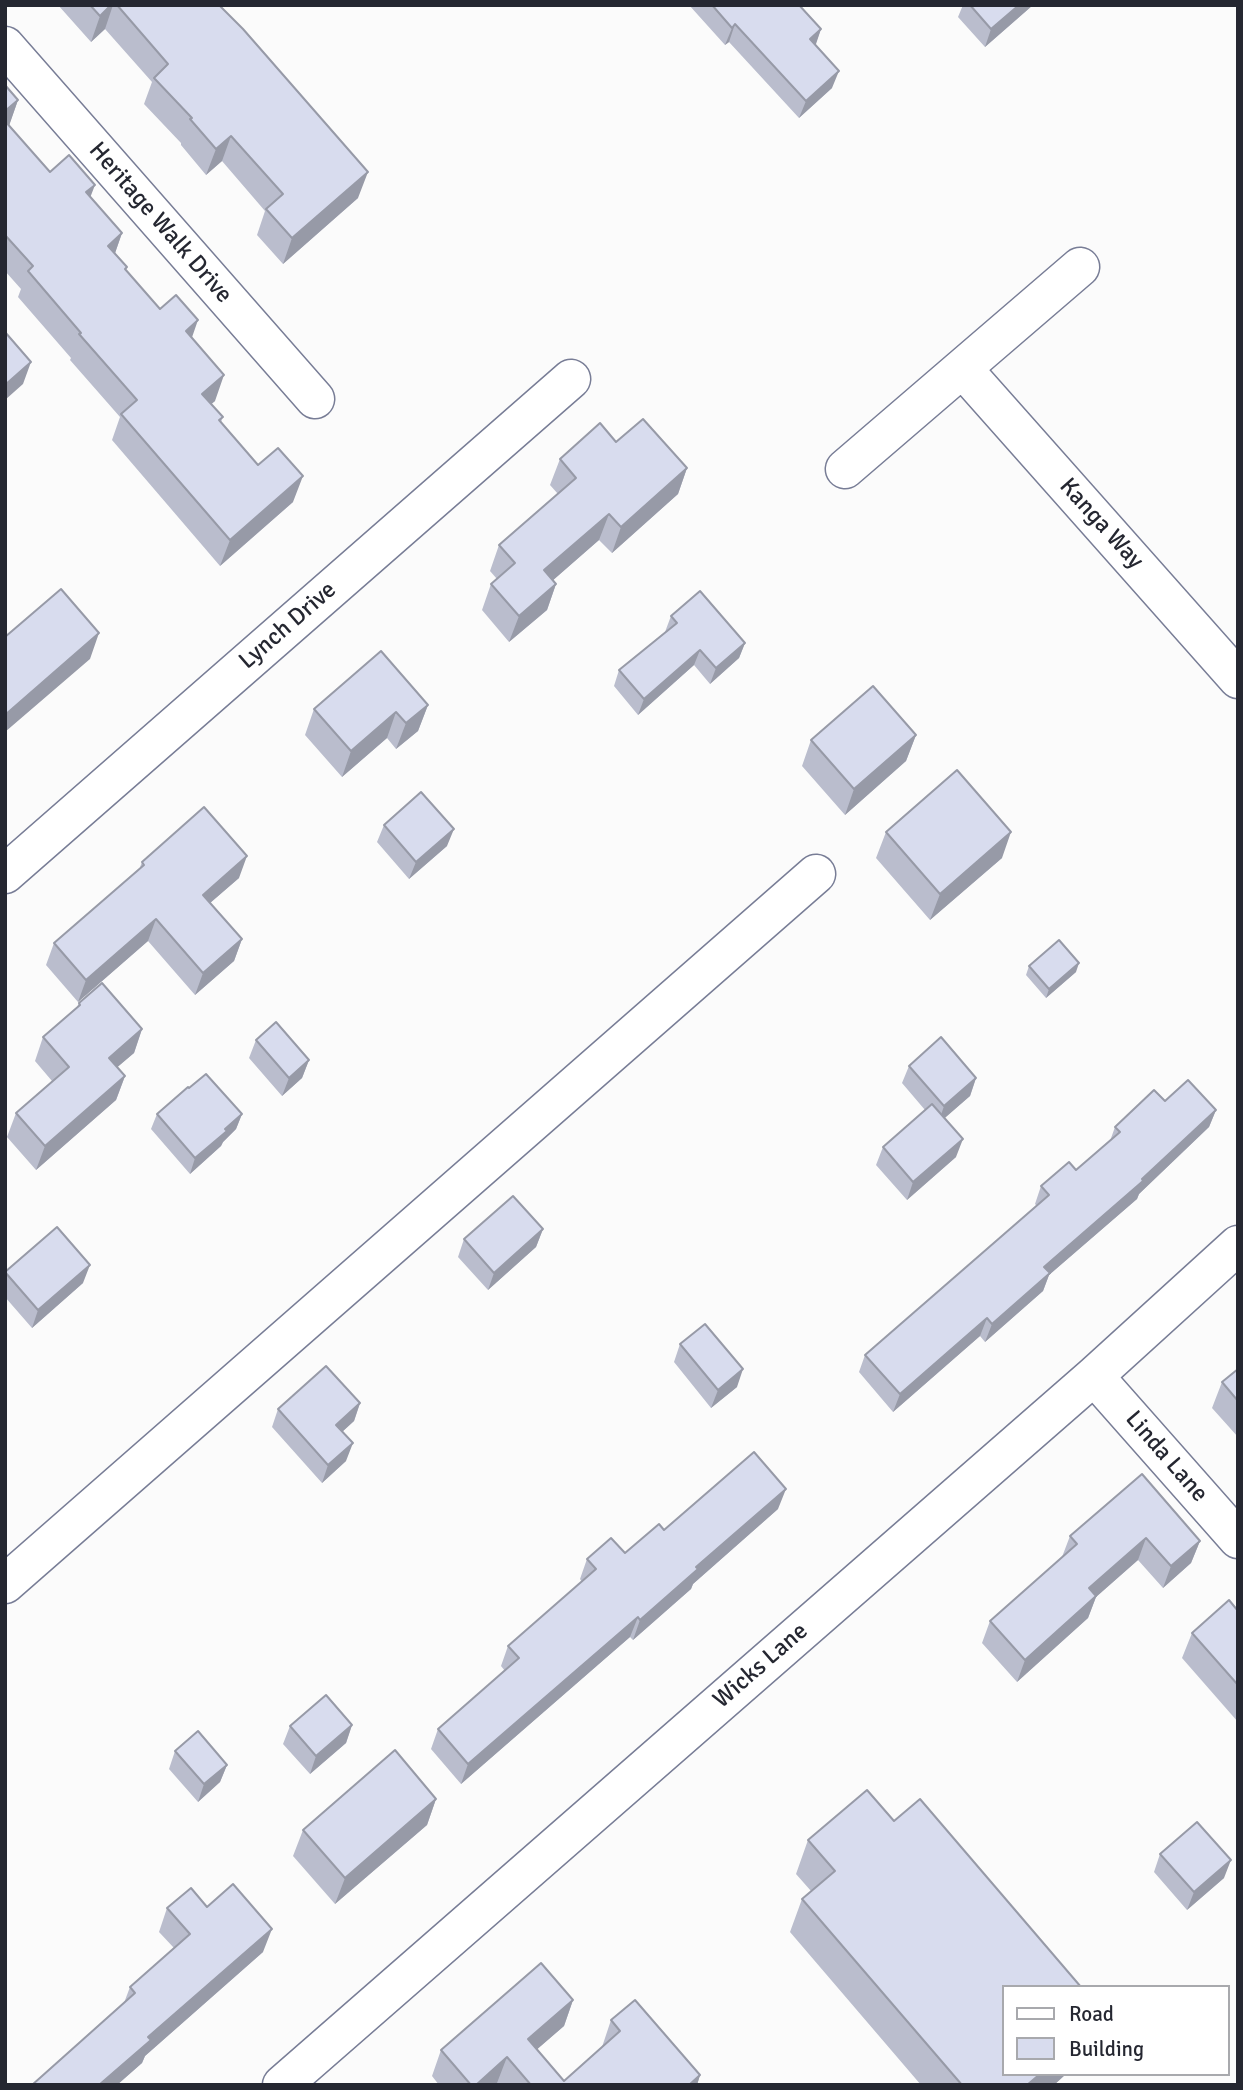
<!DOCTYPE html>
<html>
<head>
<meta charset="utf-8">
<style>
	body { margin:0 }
	#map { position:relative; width:1243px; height:2090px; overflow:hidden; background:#fbfbfb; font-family:Signika,sans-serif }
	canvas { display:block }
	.frame { position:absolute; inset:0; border:7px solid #252731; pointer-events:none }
	.legend { position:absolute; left:1002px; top:1985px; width:228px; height:91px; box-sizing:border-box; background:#fff; border:2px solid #a8a9ad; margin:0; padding:9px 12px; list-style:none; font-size:21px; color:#252731 }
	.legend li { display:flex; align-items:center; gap:14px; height:35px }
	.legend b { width:35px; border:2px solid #a8a9ad }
</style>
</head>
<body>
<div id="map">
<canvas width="1243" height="2090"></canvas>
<div class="frame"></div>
<ul class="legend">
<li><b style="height:9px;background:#fff"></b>Road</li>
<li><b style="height:19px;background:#d8dcee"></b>Building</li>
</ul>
</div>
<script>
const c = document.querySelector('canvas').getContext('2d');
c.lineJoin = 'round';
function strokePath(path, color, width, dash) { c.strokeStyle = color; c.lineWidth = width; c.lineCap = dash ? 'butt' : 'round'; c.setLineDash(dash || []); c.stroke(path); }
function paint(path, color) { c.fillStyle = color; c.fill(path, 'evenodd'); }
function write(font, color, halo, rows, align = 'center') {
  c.font = font + ' Signika,sans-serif'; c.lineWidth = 5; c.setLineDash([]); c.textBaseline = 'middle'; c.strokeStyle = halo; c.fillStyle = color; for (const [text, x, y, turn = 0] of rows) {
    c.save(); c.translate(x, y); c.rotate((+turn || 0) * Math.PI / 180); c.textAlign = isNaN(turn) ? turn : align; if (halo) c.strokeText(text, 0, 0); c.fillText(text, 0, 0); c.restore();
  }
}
const minor = new Path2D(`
	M5 46 315 399
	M963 369 1238 679
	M845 469 1080 267
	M5 874 571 379
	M1094 1376 1238 1539
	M5 1584 816 874
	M282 2085 1094 1376 1238 1245`);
strokePath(minor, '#787d96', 41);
strokePath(minor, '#fff', 38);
paint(new Path2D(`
	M58 5H219L358 198 283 264 257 235 265 211 222 161 206 175 181 145V143L144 104 152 82 105 29 91 42Z
	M689 5H799L821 29 815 45 832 88 799 118 729 42 725 45Z
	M963 5H1033L985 47 958 17Z
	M5 85 18 100 9 125 50 172 90 197 122 233 115 253 127 267 126 270 160 309 192 338 215 401 211 404 223 417 221 422 258 465 293 502 220 566 112 440 120 417 70 360 71 358 18 297 21 289 5 271Z
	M616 442 687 468 678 494 612 553 599 540 553 580 556 584 547 610 509 642 482 610 491 584 497 579 490 571 499 545 558 494 550 485 560 459Z
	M671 616 745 643 739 658 710 684 694 665 638 715 614 686 619 670 665 632Z
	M428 705 418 731 396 749 387 738 342 777 305 735 314 709Z
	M916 735 906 761 845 815 802 766 811 740Z
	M384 825 447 846 409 879 377 842Z
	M886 832 1002 858 930 920 876 858Z
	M142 862 239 878 210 903 242 939 234 961 195 995 148 941 78 1002 46 965 54 943 139 870Z
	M1029 966 1076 972 1046 998 1026 975Z
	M79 1003 142 1029 134 1053 117 1067 125 1076 116 1100 36 1170 7 1137 16 1113 52 1081 35 1061 43 1037 77 1007Z
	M256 1040 309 1060 302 1078 282 1096 249 1058Z
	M909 1066 976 1078 970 1096 944 1118 956 1157 907 1200 876 1165 883 1147 925 1110 902 1083Z
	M1165 1101 1216 1110 1209 1127 1139 1194 1137 1199 1049 1275 1043 1291 985 1342 980 1336 893 1412 859 1372 865 1355 1037 1206 1035 1204 1041 1186 1076 1170 1110 1141 1115 1127Z
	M157 1114H242L236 1129 223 1142 221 1146 190 1174 151 1129Z
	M543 1229 536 1247 488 1290 458 1257 464 1239Z
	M5 1272 83 1283 32 1328 5 1297Z
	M680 1344 737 1387 711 1408 674 1362Z
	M1238 1369V1437L1212 1408 1222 1382Z
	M360 1403 354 1421 342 1432 346 1461 322 1483 272 1427 278 1409Z
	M1142 1474 1200 1541 1191 1563 1163 1588 1138 1560 1096 1597 1088 1618 1017 1682 982 1643 990 1621 1062 1557 1070 1536Z
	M778 1509 693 1584 691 1589 633 1640 630 1637 461 1784 431 1749 438 1729 505 1671 501 1666 508 1646 582 1582 580 1579 587 1559 625 1553 664 1530Z
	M1238 1611V1722L1182 1658 1192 1633Z
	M352 1725 346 1743 310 1774 283 1744 290 1726Z
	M175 1751 227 1765 220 1782 198 1802 169 1769Z
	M867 1790 1003 2074H1066L1054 2085H921L790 1932 802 1899 811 1891 796 1874 808 1840Z
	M436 1799 427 1825 335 1904 293 1856 303 1830Z
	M1160 1854 1224 1878 1187 1910 1154 1872Z
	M207 1907 263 1952 145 2056 142 2063 117 2085H32L124 2003 130 1987 174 1948 159 1932 167 1908Z
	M573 2000 564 2026 537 2049 564 2081 602 2047 611 2020 700 2075 697 2085H499L497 2083 496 2085H439L432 2076 441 2050Z`), '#babdcd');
paint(new Path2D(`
	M111 5H113L105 29 91 42 100 16Z
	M1019 5H1033L985 47 991 29Z
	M735 24 729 42 725 45 732 28Z
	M821 29 815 47 810 39Z
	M839 71 832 88 799 118 806 101Z
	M18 100 9 126 5 129V111Z
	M231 136 222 161 206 175 216 149Z
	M368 172 358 198 283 264 292 238Z
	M95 185 85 211 86 192Z
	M122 233 113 259 108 246Z
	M198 320 189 346 186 331Z
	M31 362 23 384 5 400V385Z
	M224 375 215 401 193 420 202 394Z
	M687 468 678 494 612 553 621 527Z
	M303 476 293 502 220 566 230 540Z
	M609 514 599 540 535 596 544 570Z
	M556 584 547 610 509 642 519 616Z
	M99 633 90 659 5 732V715Z
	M745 643 739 658 710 684 716 668Z
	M700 650 694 665 638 715 644 699Z
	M428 705 418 731 396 749 406 723Z
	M396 712 387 738 342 777 351 751Z
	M916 735 906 761 845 815 854 789Z
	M454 829 447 846 409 879 416 862Z
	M1011 832 1002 858 930 920 940 894Z
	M247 856 239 878 195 916 203 895Z
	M156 919 148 941 78 1002 86 980Z
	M242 939 234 961 195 995 203 973Z
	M1079 963 1076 972 1046 998 1049 989Z
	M142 1029 134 1053 100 1082 109 1058Z
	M309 1060 302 1078 282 1096 289 1078Z
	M125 1076 116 1100 36 1170 45 1146Z
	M976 1078 970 1096 938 1124 944 1106Z
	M1216 1110 1209 1127 1139 1194 1137 1199 1049 1275 1043 1291 985 1342 992 1324 1044 1267 1142 1179Z
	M242 1114 236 1129 223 1142 221 1146 190 1174 195 1158Z
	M963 1139 956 1157 907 1200 913 1182Z
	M543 1229 536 1247 488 1290 494 1273Z
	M90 1265 83 1283 32 1328 38 1310Z
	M987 1318 980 1336 893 1412 900 1394Z
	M743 1369 737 1387 711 1408 718 1390Z
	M360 1403 354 1421 330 1443 336 1425Z
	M353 1443 346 1461 322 1483 328 1465Z
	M786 1489 778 1509 693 1584 691 1589 633 1640 640 1620 696 1567Z
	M1146 1538 1138 1560 1096 1597 1088 1618 1017 1682 1025 1660 1089 1588Z
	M1200 1541 1191 1563 1163 1588 1171 1566Z
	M638 1617 630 1637 461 1784 468 1764Z
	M352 1725 346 1743 310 1774 316 1756Z
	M227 1765 220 1782 198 1802 204 1784Z
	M436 1799 427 1825 335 1904 345 1878Z
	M1231 1860 1224 1878 1187 1910 1194 1892Z
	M272 1929 263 1952 145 2056 142 2063 117 2085H99L148 2037Z
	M573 2000 564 2026 519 2065 528 2039Z
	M507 2057 497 2083 496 2085H476Z
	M1040 2074H1066L1054 2085H1027Z
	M700 2075 697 2085H689Z`), '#979aa7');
const building = new Path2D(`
	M90 5H111L100 16Z
	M117 5H219L243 29 368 172 292 238 266 209 283 194 231 136 216 149 190 119 192 118 154 78 168 64Z
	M712 5H799L821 29 810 39 839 71 806 101 735 24 732 28Z
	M970 5H1019L991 29Z
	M5 85 18 100 5 111Z
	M5 121 50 172 69 155 95 185 86 192 122 233 108 246 127 267 125 269 160 309 176 295 198 320 186 331 224 375 202 394 223 417 219 420 258 465 278 448 303 476 230 540 121 414 137 400 79 334 81 333 28 271 33 266 5 235Z
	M5 332 31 362 5 385Z
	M643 419 687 468 621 527 609 514 544 570 556 584 519 616 491 584 515 563 499 545 576 478 560 459 600 423 616 442Z
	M61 589 99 633 5 715V637Z
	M700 591 745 643 716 668 700 650 644 699 619 670 677 623 671 616Z
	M381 651 428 705 406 723 396 712 351 751 314 709Z
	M873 686 916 735 854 789 811 740Z
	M957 770 1011 832 940 894 886 832Z
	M421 792 454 829 416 862 384 825Z
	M204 807 247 856 203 895 242 939 203 973 156 919 86 980 54 943 144 865 142 862Z
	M1059 940 1079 963 1049 989 1029 966Z
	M102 983 142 1029 109 1058 125 1076 45 1146 16 1113 69 1067 43 1037 80 1005 79 1003Z
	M276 1022 309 1060 289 1078 256 1040Z
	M941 1037 976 1078 944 1106 909 1066Z
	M206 1074 242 1114 225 1129 227 1131 195 1158 157 1114 188 1087 189 1088Z
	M1188 1080 1216 1110 1142 1179 1143 1181 1044 1267 1050 1273 992 1324 987 1318 900 1394 865 1355 1049 1195 1041 1186 1069 1162 1076 1170 1120 1132 1115 1127 1154 1090 1165 1101Z
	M932 1104 963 1139 913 1182 883 1147Z
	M513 1196 543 1229 494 1273 464 1239Z
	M57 1227 90 1265 38 1310 5 1272Z
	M705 1324 743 1369 718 1390 680 1344Z
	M326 1366 360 1403 336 1425 353 1443 328 1465 278 1409Z
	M1238 1369V1401L1222 1382Z
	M754 1452 786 1489 696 1567 698 1569 640 1620 638 1617 468 1764 438 1729 519 1658 508 1646 596 1569 587 1559 611 1538 625 1553 659 1524 664 1530Z
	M1142 1474 1200 1541 1171 1566 1146 1538 1089 1588 1096 1596 1025 1660 990 1621 1077 1544 1070 1536Z
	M1229 1600 1238 1611V1685L1192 1633Z
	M326 1695 352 1725 316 1756 290 1726Z
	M198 1731 227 1765 204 1784 175 1751Z
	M395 1750 436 1799 345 1878 303 1830Z
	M867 1790 894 1821 920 1799 1081 1987H1003V2074H1040L1027 2085H962L802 1899 835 1871 808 1840Z
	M1197 1822 1231 1860 1194 1892 1160 1854Z
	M233 1884 272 1929 148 2037 151 2040 99 2085H32L135 1993 130 1987 190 1934 167 1908 191 1888 207 1907Z
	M541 1963 573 2000 528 2039 564 2081 620 2031 611 2020 635 2000 700 2075 689 2085H531L507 2057 476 2085H471L441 2050Z`);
paint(building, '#d8dcee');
strokePath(building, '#979aa7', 2);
write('24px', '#252731', '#fff', [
	["Heritage Walk Drive",160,223,49],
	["Kanga Way",1101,524,48],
	["Lynch Drive",288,626,-41],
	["Linda Lane",1166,1457,49],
	["Wicks Lane",761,1666,-41]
]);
</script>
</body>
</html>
